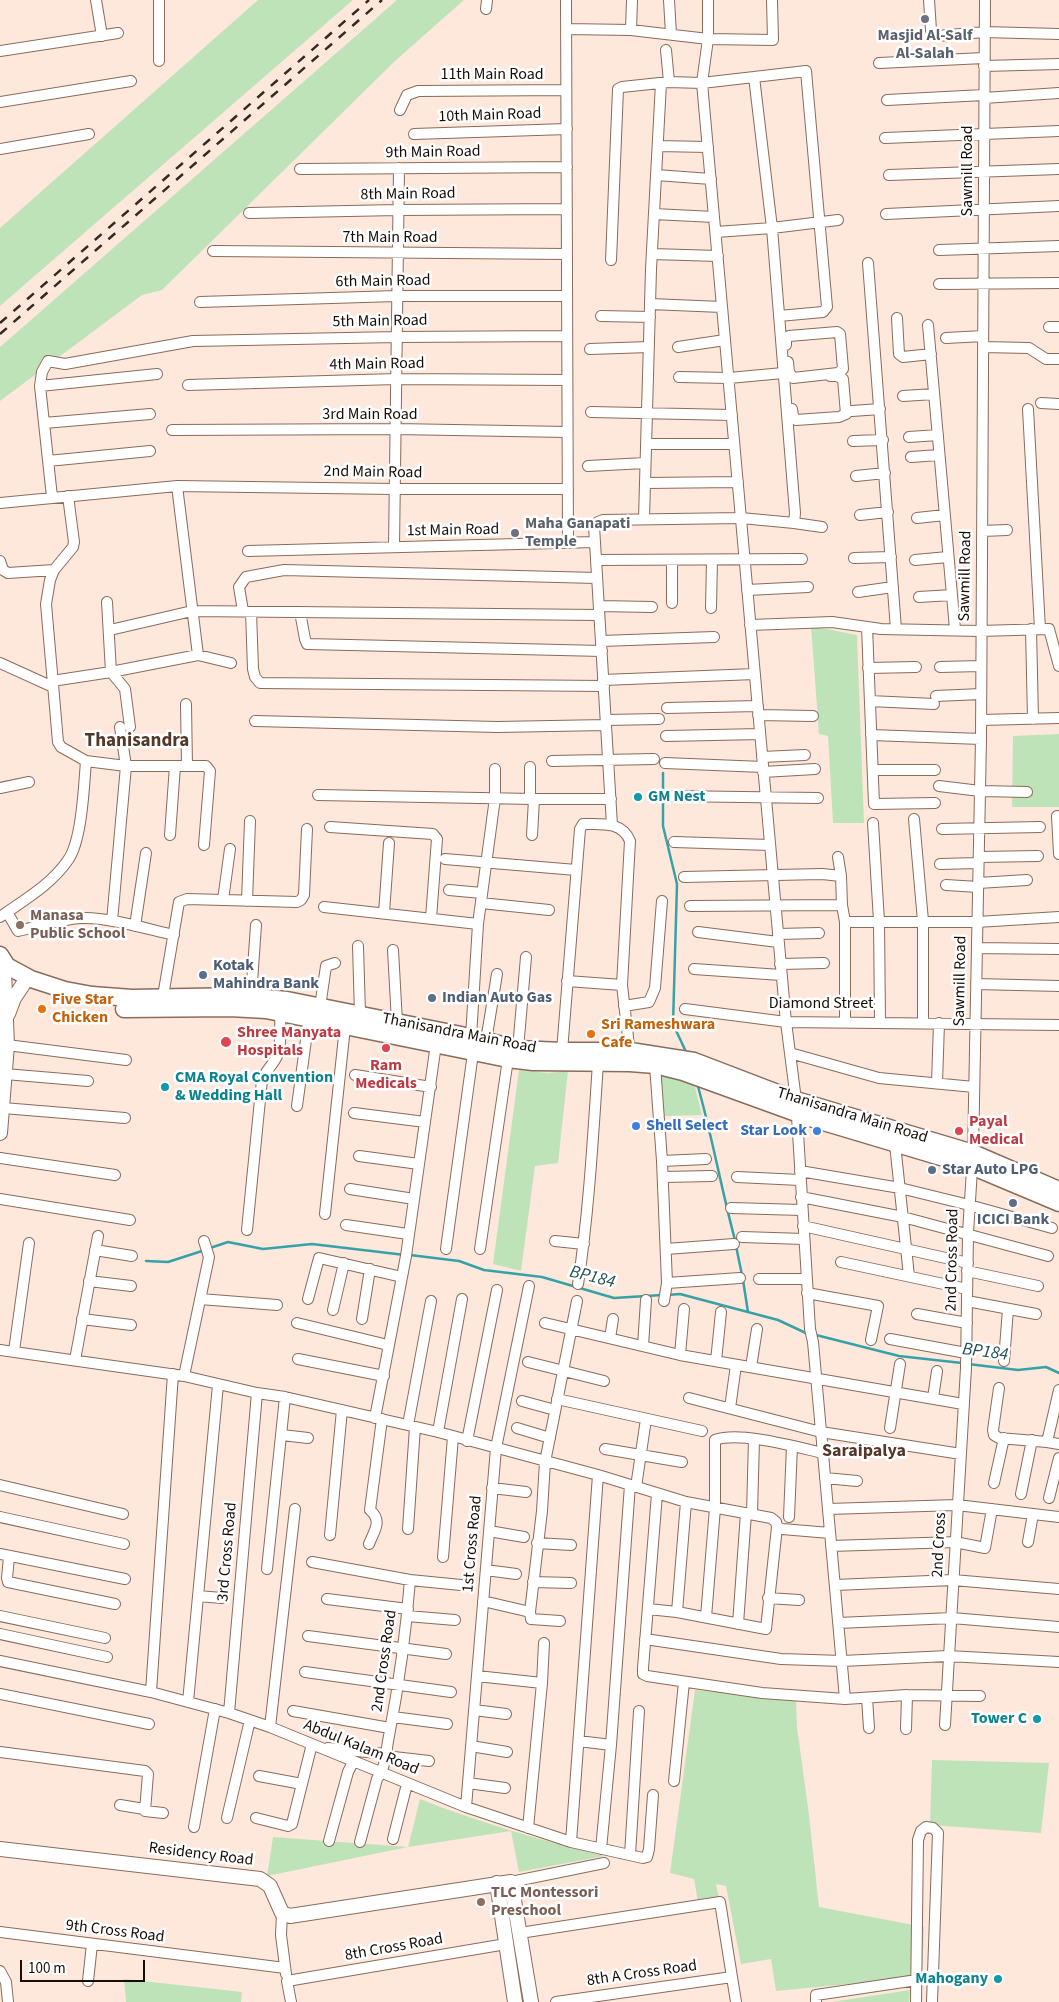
<!DOCTYPE html>
<html>
<head>
<meta charset="utf-8">
<style>
	body { margin:0 }
	#map { position:relative; width:1059px; height:2002px; overflow:hidden; background:#fee8dc; font-family:"Source Sans 3",sans-serif }
	canvas { display:block }
	.scale { position:absolute; left:20px; top:1960px; width:125px; height:22px; box-sizing:border-box; border:2px solid #180d06; border-top:0; padding-left:6px; font-size:15px; line-height:18px; white-space:nowrap; color:#180d06; -webkit-text-stroke:4px #fff; paint-order:stroke }
</style>
</head>
<body>
<div id="map">
<canvas width="1059" height="2002"></canvas>
<div class="scale">100 m</div>
</div>
<script>
const c = document.querySelector('canvas').getContext('2d');
c.lineJoin = 'round';
function paint(path, color) { c.fillStyle = color; c.fill(path, 'evenodd'); }
function strokePath(path, color, width, dash) { c.strokeStyle = color; c.lineWidth = width; c.lineCap = dash ? 'butt' : 'round'; c.setLineDash(dash || []); c.stroke(path); }
function write(font, color, halo, rows, align = 'center') {
  c.font = font + ' "Source Sans 3",sans-serif'; c.lineWidth = 5; c.setLineDash([]); c.textBaseline = 'middle'; c.strokeStyle = halo; c.fillStyle = color; for (const [text, x, y, turn = 0] of rows) {
    c.save(); c.translate(x, y); c.rotate((+turn || 0) * Math.PI / 180); c.textAlign = isNaN(turn) ? turn : align; if (halo) c.strokeText(text, 0, 0); c.fillText(text, 0, 0); c.restore();
  }
}
paint(new Path2D(`
	M258 0H353L0 306V228Z
	M397 0H464L395 61 162 290 142 295 0 401V347Z
	M811 626 857 635 864 823H833L828 736 819 734Z
	M1059 734V807H1012L1013 736Z
	M519 1070 547 1073 568 1071 558 1163 535 1166 521 1271 493 1264Z
	M660 1073 694 1083 702 1115 664 1116Z
	M695 1690 796 1700 797 1727 809 1815 819 1907 924 1927 922 1977 776 1991 771 1959 741 1964 726 1886 716 1884 719 1898 698 1902 694 1879 670 1873Z
	M932 1760 1049 1763 1041 1833 930 1825Z
	M420 1799C480 1823 541 1840 604 1856L519 1872 511 1831 408 1847 267 1876 273 1837 408 1847Z
	M124 1979 242 1992 241 2002H126Z
	M910 1990 909 2002H832Z`), '#bfe3b9');
strokePath(new Path2D(`
	M663 773V826L677 884 673 1024 687 1054
	M697 1083C712 1135 721 1188 735 1240
	M736 1246 742 1275
	M210 1248 228 1242 263 1249 312 1244 405 1255
	M410 1255 459 1261 484 1270 542 1277 614 1298 662 1295
	M146 1261 168 1262 205 1250
	M743 1280 748 1312
	M667 1295 680 1294 778 1320 808 1334
	M816 1335 899 1356 962 1363
	M968 1364 1018 1370 1046 1367 1059 1373`), '#36a2a8', 2.5);
const street = new Path2D(`
	M96 0 102 36
	M159 0V61
	M566 0 568 543
	M669 0 671 34
	M708 0V39L702 83 786 1022 796 1100 810 1329 813 1342 845 1699
	M929 0 931 30 933 34 937 36 984 32 1059 34
	M486 9 487 0
	M566 29 631 30 708 39 773 40 772 0
	M631 30 632 0
	M666 50 669 82
	M0 51 118 33
	M879 63 984 58
	M984 66 1059 64
	M984 98 1059 93
	M887 100 984 95
	M0 102 131 81
	M400 110 407 95 418 91 566 90
	M414 134 567 129
	M885 138 1059 131
	M658 146 708 147
	M0 149 89 134
	M300 169 567 167
	M656 175 711 179
	M889 175 1059 169
	M249 213 398 210 567 209
	M654 214 714 217
	M886 214 1059 206
	M716 232 772 228 838 220
	M939 250 1059 246
	M213 251 567 254
	M652 254 718 256
	M611 260 618 89 622 87 669 82 702 83 806 71 827 307 823 312 779 316
	M868 263 896 629
	M939 284 1059 283
	M200 302 397 296H567
	M650 304 722 307
	M601 316 650 317
	M897 318 899 354 903 357 931 354
	M928 325 955 629
	M1049 327H1059
	M946 338 983 336
	M782 345H786V339L789 336 837 332 840 334 843 369 838 373 793 378 789 372 788 362
	M678 347 725 340
	M983 347 1029 348 1046 359H1059
	M590 349 649 347
	M679 377 729 378 783 373
	M188 385 396 379 567 380
	M40 386 157 374
	M903 396 934 394
	M1041 403 1059 404
	M792 409 793 416 796 420 839 417 846 414 843 379 837 376H830
	M1028 409 1040 629
	M852 411 880 409
	M591 412 732 415
	M44 423 150 414
	M172 430 396 429 567 432
	M909 437 938 435
	M853 441 883 440
	M646 444H734
	M911 457 939 455
	M48 461 150 451
	M588 466 645 463
	M856 476 885 473
	M645 483 738 482
	M52 497 40 386 42 372 48 361 65 364 193 341 397 337 567 336
	M0 503 177 486 395 489H568
	M860 515 888 512
	M917 518 945 515
	M644 519 651 269 661 83
	M794 523 822 527
	M982 531 1007 530
	M394 547 399 168
	M248 551 595 542
	M854 558 891 557
	M596 560 802 559
	M915 560 948 557
	M0 561 3 570 8 573 54 570
	M747 590 808 587
	M858 592 893 587
	M919 597 952 595
	M672 603V560
	M599 606 652 607
	M711 608 712 560
	M243 611 239 587 246 577 284 570 597 578
	M251 612 253 669 255 677 260 683 604 686
	M300 612 305 639 307 644 602 651
	M750 625 832 622 881 629 980 631 1049 629 1059 666
	M867 627 874 804 935 803
	M1031 629 1033 719
	M110 630 192 611 599 615
	M601 641 714 637
	M198 655 231 663
	M0 663 53 687
	M940 667 980 666
	M868 668 916 667
	M603 680 755 674
	M52 681 111 672 107 602
	M936 696 981 694
	M870 701 934 704
	M186 704 187 766
	M667 708 758 706
	M758 715 813 716
	M606 720 659 719
	M981 720 1059 718
	M255 721 497 727 606 725
	M130 727 125 689 111 672 198 655 177 486
	M871 735 981 739
	M666 736 760 734
	M762 757 805 755
	M86 761 126 766H206L210 771 204 845
	M552 761 654 759
	M665 763 763 767
	M873 770H935
	M763 772 815 769
	M939 786 980 791 1027 792
	M0 788 29 782
	M318 795 534 799H611
	M666 796 818 798
	M530 799V767
	M1057 816 1059 854
	M914 819 923 921V1023
	M873 823 879 921 880 1022
	M612 825 594 526 598 522 603 520 741 518 794 523 795 513 772 228 754 77
	M330 827 433 834 437 839 431 918
	M942 829 1040 827
	M170 835 175 766
	M532 835 534 799
	M674 842 770 845
	M838 857 841 876
	M979 857 1038 856
	M445 859 576 870
	M940 864 978 863
	M684 877 822 874 841 876 842 905 845 922V1023
	M978 883 1027 880
	M946 885 978 887
	M449 890 482 893
	M223 900 230 849
	M247 901 250 821
	M481 903 549 910
	M690 906 842 905
	M324 907 478 924
	M7 912 18 931C39 926 61 919 82 918 108 917 147 929 174 935
	M384 913 389 843
	M0 917C24 900 51 885 68 860 82 841 84 785 86 761L61 747 58 742 46 604 50 580 54 570 73 547 74 542 68 496
	M112 921 126 766 120 727
	M845 922H977L1059 917
	M135 926 146 853
	M698 932 778 942
	M778 934 819 933
	M358 946 360 1014
	M977 948 1059 949
	M393 950 397 1022
	M780 964 824 963
	M694 969 781 975
	M567 981 622 985
	M976 984 1059 986
	M251 997 256 925
	M162 1002 179 902 187 899 297 902 301 900 304 895 307 829
	M624 1006 649 1002 655 988 662 901
	M320 1007 326 966 335 963
	M685 1009 786 1022 1059 1025
	M471 1037 478 924 495 798V769
	M486 1041 497 974
	M7 1045 126 1060
	M518 1049 526 957
	M562 1051 580 829 583 824C601 824 622 821 630 841L622 985 630 1055
	M790 1053 879 1078 974 1087
	M655 1065 662 1161 667 1283 664 1301
	M5 1074 88 1081
	M355 1075 431 1087
	M937 1083 939 1023
	M297 1106 309 1018
	M3 1108 125 1118
	M354 1113 425 1122
	M895 1144 909 1276
	M359 1156 419 1164
	M0 1158 115 1175
	M662 1161 706 1159
	M800 1171 900 1188 969 1205 1052 1228
	M663 1177 712 1176
	M737 1177 800 1180
	M350 1189 414 1199
	M801 1197 903 1217 1048 1256
	M0 1199 130 1220
	M731 1208 802 1210
	M325 1214 345 1027
	M346 1225 408 1234
	M803 1226 968 1263
	M247 1230 262 1080C266 1070 273 1065 277 1056 282 1044 280 1026 280 1013
	M742 1237 804 1239
	M555 1241 584 1244
	M446 1249 473 1053
	M480 1249 508 1059
	M666 1249 734 1244
	M95 1250 132 1256
	M841 1262 967 1289
	M967 1271 1038 1286
	M759 1279H807
	M89 1281 131 1286
	M667 1283 740 1278
	M578 1284C589 1211 593 1137 598 1063
	M807 1293 878 1306 871 1340
	M200 1299 277 1305
	M308 1299 319 1258 402 1277
	M967 1301 1036 1314
	M333 1310 344 1263
	M917 1314 967 1323
	M82 1319 131 1325
	M362 1319 370 1269
	M297 1323 388 1345
	M545 1323 680 1355 963 1404
	M610 1338 613 1319
	M890 1339 966 1353
	M643 1346 646 1300
	M0 1350 184 1376 257 1393 285 1397 438 1432 598 1475 686 1502 771 1518 776 1522 777 1527 782 1529 830 1533
	M14 1351 29 1243
	M680 1355 684 1309
	M298 1359 384 1376
	M75 1360 98 1236
	M716 1361 721 1312
	M1004 1361 1008 1309
	M528 1362 604 1381
	M751 1367 757 1329
	M184 1376 209 1257 204 1241
	M999 1388 993 1430 994 1435 999 1438 1047 1442
	M1059 1390 1047 1442 1059 1444
	M689 1398 821 1432 961 1454
	M933 1398 937 1371
	M557 1399 702 1431
	M522 1401 555 1410
	M730 1408 736 1365
	M375 1418 406 1256 436 1044
	M408 1425 431 1301
	M517 1428 550 1438
	M890 1428 900 1364
	M438 1432 462 1299
	M282 1435 308 1438
	M467 1441 497 1290
	M605 1449 682 1462
	M825 1478 857 1481
	M994 1483 1004 1438
	M0 1485 123 1514
	M636 1487 646 1419
	M492 1488 526 1492
	M657 1494 643 1668V1674L647 1676 762 1693 845 1699 907 1695 980 1696
	M1021 1494 1032 1440
	M1049 1498 1059 1458
	M828 1509 957 1505 1059 1517
	M752 1514 754 1439
	M0 1517 124 1544
	M789 1517 792 1446
	M408 1529 415 1427
	M489 1531 524 1537
	M330 1535 342 1410
	M1028 1542 1033 1514
	M537 1543 571 1545
	M369 1544C374 1531 383 1521 370 1510L382 1419
	M831 1546 955 1542 985 1548 992 1509
	M0 1554 125 1579
	M9 1557 7 1578 8 1582 115 1604
	M443 1557 453 1437
	M312 1562 410 1580 461 1585
	M267 1569 285 1397
	M486 1570 516 1574
	M533 1582 571 1583
	M835 1585 953 1580 1059 1589
	M198 1596 222 1598
	M768 1598 799 1600
	M327 1599 408 1609
	M483 1601 530 1612
	M648 1609 677 1612 766 1629 777 1527
	M677 1612 686 1502
	M0 1616 105 1638
	M407 1616 455 1620
	M706 1617 715 1508V1440C740 1431 796 1447 823 1453
	M560 1621 531 1619 530 1612 542 1511 545 1462 577 1301
	M838 1623 952 1618 1059 1627
	M738 1624 746 1513
	M0 1634 107 1657
	M308 1636 446 1654
	M645 1639 781 1659 842 1661 948 1656 1059 1662
	M0 1661 151 1692 229 1713 270 1727 466 1807 571 1842 643 1858 647 1857 649 1849 653 1795
	M305 1672 451 1692
	M477 1676 542 1683
	M151 1692 173 1374
	M0 1694 149 1724
	M867 1698 869 1728
	M188 1702 218 1385
	M474 1710 506 1714
	M293 1711 390 1728
	M229 1713 257 1393
	M393 1717 447 1724
	M945 1725 966 1368 968 1233 973 1153 981 739 985 0
	M270 1727 295 1509
	M906 1729 907 1695
	M579 1741 611 1745
	M471 1746 507 1752
	M328 1748 386 1754
	M0 1752 145 1771 148 1774 145 1811 163 1813
	M385 1756 429 1761
	M259 1776 302 1784
	M674 1781 684 1682
	M468 1783 505 1788
	M120 1805 144 1809
	M466 1807 496 1448 529 1286
	M227 1818 250 1720
	M256 1818 288 1826 292 1824 312 1744
	M194 1827 215 1709
	M528 1828 542 1683 544 1643
	M393 1839 407 1784
	M329 1841 348 1772 353 1762
	M360 1842 377 1779C386 1768 386 1750 389 1736 399 1684 406 1632 410 1580
	M571 1842 598 1475
	M601 1849 611 1745 630 1485
	M630 1855 639 1711
	M511 1882 604 1863
	M282 1913 281 1935 286 1974
	M0 1932 285 1968
	M520 1933 720 1902 736 2002
	M0 1971 6 1982 8 2002
	M88 1981 92 1944
	M291 2002 287 1981 506 1944
	M556 2002 732 1977
	M816 2002V1995L917 1980
	M916 2002 918 1840 921 1831 926 1827 933 1828 938 1833 932 2002`);
const secondary = new Path2D(`
	M8 1014 14 998 28 977
	M0 1133 7 1045 4 971 7 966
	M0 1849 260 1879 270 1886 282 1913 290 1916 511 1882 531 2002
	M497 1883 515 2002`);
const primary = new Path2D(`
	M0 955 7 966 31 979 65 990 92 995 132 998 243 996 287 1000 471 1037 518 1049 562 1051H630L694 1061 796 1100 973 1153 1059 1190
	M124 1009 230 1008 266 1010 508 1059 533 1062 630 1063 655 1065 683 1072 810 1118 971 1166 1059 1203`);
strokePath(street, '#8b6b5a', 12);
strokePath(secondary, '#8b6b5a', 16);
strokePath(primary, '#8b6b5a', 19);
strokePath(street, '#fff', 10);
strokePath(secondary, '#fff', 14);
strokePath(primary, '#fff', 16);
strokePath(new Path2D(`
	M0 323 369 0
	M0 334 382 0`), '#352921', 2.5, [9, 9]);
for (const [x, y, r, color] of [
	[925,19,5,"#6b7280"],
	[515,533,5,"#6b7280"],
	[638,797,5,"#0f9aa8"],
	[20,925,5,"#8d6e63"],
	[203,975,5,"#5c6f8a"],
	[432,998,5,"#5c6f8a"],
	[42,1009,5,"#e8710a"],
	[591,1034,5,"#e8710a"],
	[226,1042,6,"#e0444e"],
	[386,1048,5,"#e0444e"],
	[165,1087,5,"#0f9aa8"],
	[636,1126,5,"#3f7fe0"],
	[817,1131,5,"#3f7fe0"],
	[959,1131,5,"#e0444e"],
	[932,1170,5,"#5c6f8a"],
	[1013,1203,5,"#5c6f8a"],
	[1037,1719,5,"#0f9aa8"],
	[481,1902,5,"#8d6e63"],
	[998,1979,5,"#0f9aa8"]
]) { const dot = new Path2D(); dot.arc(x, y, r, 0, 2 * Math.PI); c.fillStyle = color; c.fill(dot); strokePath(dot, '#fff', 2); }
write('bold 16px', '#5b616d', '#fff', [
	["Masjid Al-Salf",925,36],
	["Al-Salah",925,54],
	["Maha Ganapati",525,524,"left"],
	["Temple",525,542,"left"]
]);
write('16px', '#180d06', '#fff', [
	["11th Main Road",492,75],
	["10th Main Road",490,116,-2],
	["9th Main Road",433,153,-1],
	["Sawmill Road",968,171,-90],
	["8th Main Road",408,195,-1],
	["7th Main Road",390,238],
	["6th Main Road",383,282,-1],
	["5th Main Road",380,322,-1],
	["4th Main Road",377,365,-1],
	["3rd Main Road",370,415],
	["2nd Main Road",373,473,1],
	["1st Main Road",453,531,-1],
	["Sawmill Road",966,576,-89],
	["Sawmill Road",961,981,-89],
	["Diamond Street",821,1004],
	["Thanisandra Main Road",459,1034,11],
	["Thanisandra Main Road",852,1116,17],
	["2nd Cross Road",953,1260,-89],
	["1st Cross Road",473,1544,-85],
	["2nd Cross",940,1545,-87],
	["3rd Cross Road",228,1552,-85],
	["2nd Cross Road",385,1661,-82],
	["Abdul Kalam Road",361,1748,22],
	["Residency Road",201,1855,7],
	["9th Cross Road",115,1932,7],
	["8th Cross Road",394,1948,-10],
	["8th A Cross Road",642,1974,-8]
]);
write('bold 16px', '#0d838f', '#fff', [
	["GM Nest",648,797],
	["CMA Royal Convention",175,1078],
	["& Wedding Hall",175,1096],
	["Tower C",1027,1719,"right"],
	["Mahogany",988,1979,"right"]
], 'left');
write('bold 16px', '#785e54', '#fff', [
	["Manasa",30,916],
	["Public School",30,934],
	["TLC Montessori",491,1893],
	["Preschool",491,1911]
], 'left');
write('bold 16px', '#4e5e75', '#fff', [
	["Kotak",213,966],
	["Mahindra Bank",213,984],
	["Indian Auto Gas",442,998],
	["Star Auto LPG",942,1170],
	["ICICI Bank",1013,1220,"center"]
], 'left');
write('bold 16px', '#c56008', '#fff', [
	["Five Star",52,1000],
	["Chicken",52,1018],
	["Sri Rameshwara",601,1025],
	["Cafe",601,1043]
], 'left');
write('bold 16px', '#be3a42', '#fff', [
	["Shree Manyata",237,1033],
	["Hospitals",237,1051],
	["Ram",386,1066,"center"],
	["Medicals",386,1084,"center"],
	["Payal",969,1122],
	["Medical",969,1140]
], 'left');
write('bold 16px', '#366cbe', '#fff', [
	["Shell Select",646,1126],
	["Star Look",807,1131,"right"]
], 'left');
write('italic 18px', '#225053', '#fff', [
	["BP184",592,1278,14],
	["BP184",985,1353,7]
]);
write('bold 18px', '#543828', '#fff', [
	["Saraipalya",864,1452]
]);
write('bold 19px', '#543828', '#fff', [
	["Thanisandra",137,742]
]);
</script>
</body>
</html>
